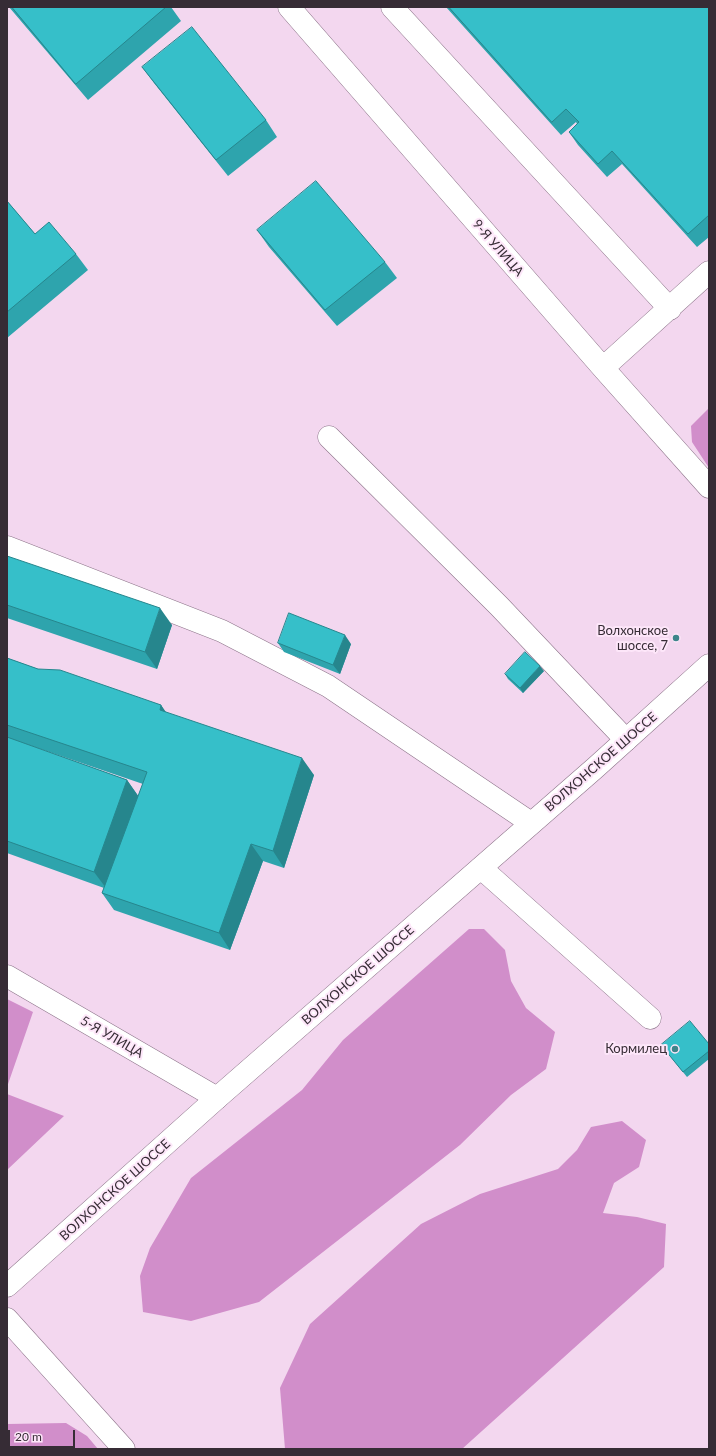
<!DOCTYPE html>
<html>
<head>
<meta charset="utf-8">
<style>
	body { margin:0 }
	#map { position:relative; width:716px; height:1456px; overflow:hidden; background:#f3d7ef; font-family:Lato,sans-serif }
	canvas { display:block }
	.frame { position:absolute; inset:0; border:8px solid #362c35; pointer-events:none }
	.scale { position:absolute; left:8px; top:1430px; width:67px; height:18px; box-sizing:border-box; border:2px solid #362c35; border-top:0; padding-left:5px; font-size:12px; line-height:14px; white-space:nowrap; color:#362c35; -webkit-text-stroke:3px #fde6f9; paint-order:stroke }
</style>
</head>
<body>
<div id="map">
<canvas width="716" height="1456"></canvas>
<div class="frame"></div>
<div class="scale">20 m</div>
</div>
<script>
const c = document.querySelector('canvas').getContext('2d');
c.lineJoin = 'round';
function paint(path, color) { c.fillStyle = color; c.fill(path, 'evenodd'); }
function strokePath(path, color, width, dash) { c.strokeStyle = color; c.lineWidth = width; c.lineCap = dash ? 'butt' : 'round'; c.setLineDash(dash || []); c.stroke(path); }
function write(font, color, halo, rows, align = 'center') {
  c.font = font + ' Lato,sans-serif'; c.lineWidth = 4; c.setLineDash([]); c.textBaseline = 'middle'; c.strokeStyle = halo; c.fillStyle = color; for (const [text, x, y, turn = 0] of rows) {
    c.save(); c.translate(x, y); c.rotate((+turn || 0) * Math.PI / 180); c.textAlign = isNaN(turn) ? turn : align; if (halo) c.strokeText(text, 0, 0); c.fillText(text, 0, 0); c.restore();
  }
}
paint(new Path2D(`
	M709 408V468L692 442 691 426Z
	M469 929H484L505 950 511 981 526 1008 555 1032 546 1069 511 1095 460 1145 259 1302 191 1321 143 1312 140 1276 150 1248 191 1178 302 1090 343 1040Z
	M7 999 33 1012 7 1087Z
	M7 1094 64 1116 7 1170Z
	M622 1121 646 1140 639 1167 614 1183 603 1213 637 1217 666 1224 664 1267 462 1449H285L280 1388 310 1324 421 1224 480 1194 558 1169 577 1150 591 1127Z
	M66 1423 87 1436 98 1449H7V1424Z`), '#d18eca');
const minor = new Path2D(`
	M289 7 603 368 709 487
	M392 7 670 309
	M603 368 709 272
	M329 437 499 606 626 740
	M7 547 222 631 328 686 531 823
	M481 868 650 1018
	M7 976 217 1098
	M7 1319 124 1449`);
const major = new Path2D(`
	M7 1286 217 1098 595 768 709 665`);
strokePath(minor, '#8c7489', 23);
strokePath(major, '#8c7489', 23);
strokePath(minor, '#fff', 22);
strokePath(major, '#fff', 22);
paint(new Path2D(`
	M9 7H171L181 21 88 100Z
	M446 7H709V237L697 247 622 164 607 177 578 145 569 132 577 124 576 122 561 135Z
	M142 67 266 120 277 137 228 176 154 83Z
	M7 201 35 234 76 254 88 270 7 338Z
	M257 230 385 262 397 278 337 326 269 247Z
	M7 556 172 625 157 669 7 618Z
	M278 643 351 644 340 674 284 652Z
	M7 658 38 669 161 705 165 712 314 775 284 868 263 861 230 950 114 910 102 893 104 888 7 853ZM20 742 143 784 138 796 127 780Z
	M544 671 523 693 508 679 505 674Z
	M709 1044V1059L687 1077 661 1045Z`), '#2ea4ad');
paint(new Path2D(`
	M160 608 172 625 157 669 145 652Z
	M345 635 351 644 340 674 333 665Z
	M540 666 544 671 523 693 520 688Z
	M161 705 173 722 160 710Z
	M302 758 314 775 284 868 273 851Z
	M127 780 139 797 106 888 94 872Z
	M251 844 263 861 230 950 219 933Z`), '#26868d');
const building = new Path2D(`
	M12 7H166L76 84Z
	M449 7H709V215L688 234 612 151 598 164 569 132 579 122 566 109 552 122Z
	M192 27 266 120 216 160 142 67Z
	M316 181 385 262 325 310 257 230Z
	M7 201 35 234 49 222 76 254 7 312Z
	M7 556 160 608 145 652 7 605Z
	M289 613 345 635 333 665 278 643Z
	M525 652 540 666 520 688 505 674Z
	M7 658 38 669 60 670 161 705 160 710 302 758 273 851 251 844 219 933 102 893 147 772 7 725Z
	M7 737 127 780 94 872 7 841Z
	M690 1021 709 1044V1051L683 1072 661 1045Z`);
paint(building, '#36bfc9');
strokePath(building, '#26868d', 1);
for (const [x, y, r, color] of [
	[676,638,4,"#3d858a"],
	[675,1049,4,"#3d858a"]
]) { const dot = new Path2D(); dot.arc(x, y, r, 0, 2 * Math.PI); c.fillStyle = color; c.fill(dot); strokePath(dot, '#fde6f9', 1.5); }
write('13px', '#362c35', '#fde6f9', [
	["9-Я УЛИЦА",498,248,49],
	["ВОЛХОНСКОЕ ШОССЕ",601,762,-41],
	["ВОЛХОНСКОЕ ШОССЕ",358,975,-41],
	["5-Я УЛИЦА",112,1037,30],
	["ВОЛХОНСКОЕ ШОССЕ",115,1190,-42]
]);
write('13px', '#362c35', '#fde6f9', [
	["Волхонское",668,631],
	["шоссе, 7",668,646],
	["Кормилец",667,1049]
], 'right');
</script>
</body>
</html>
